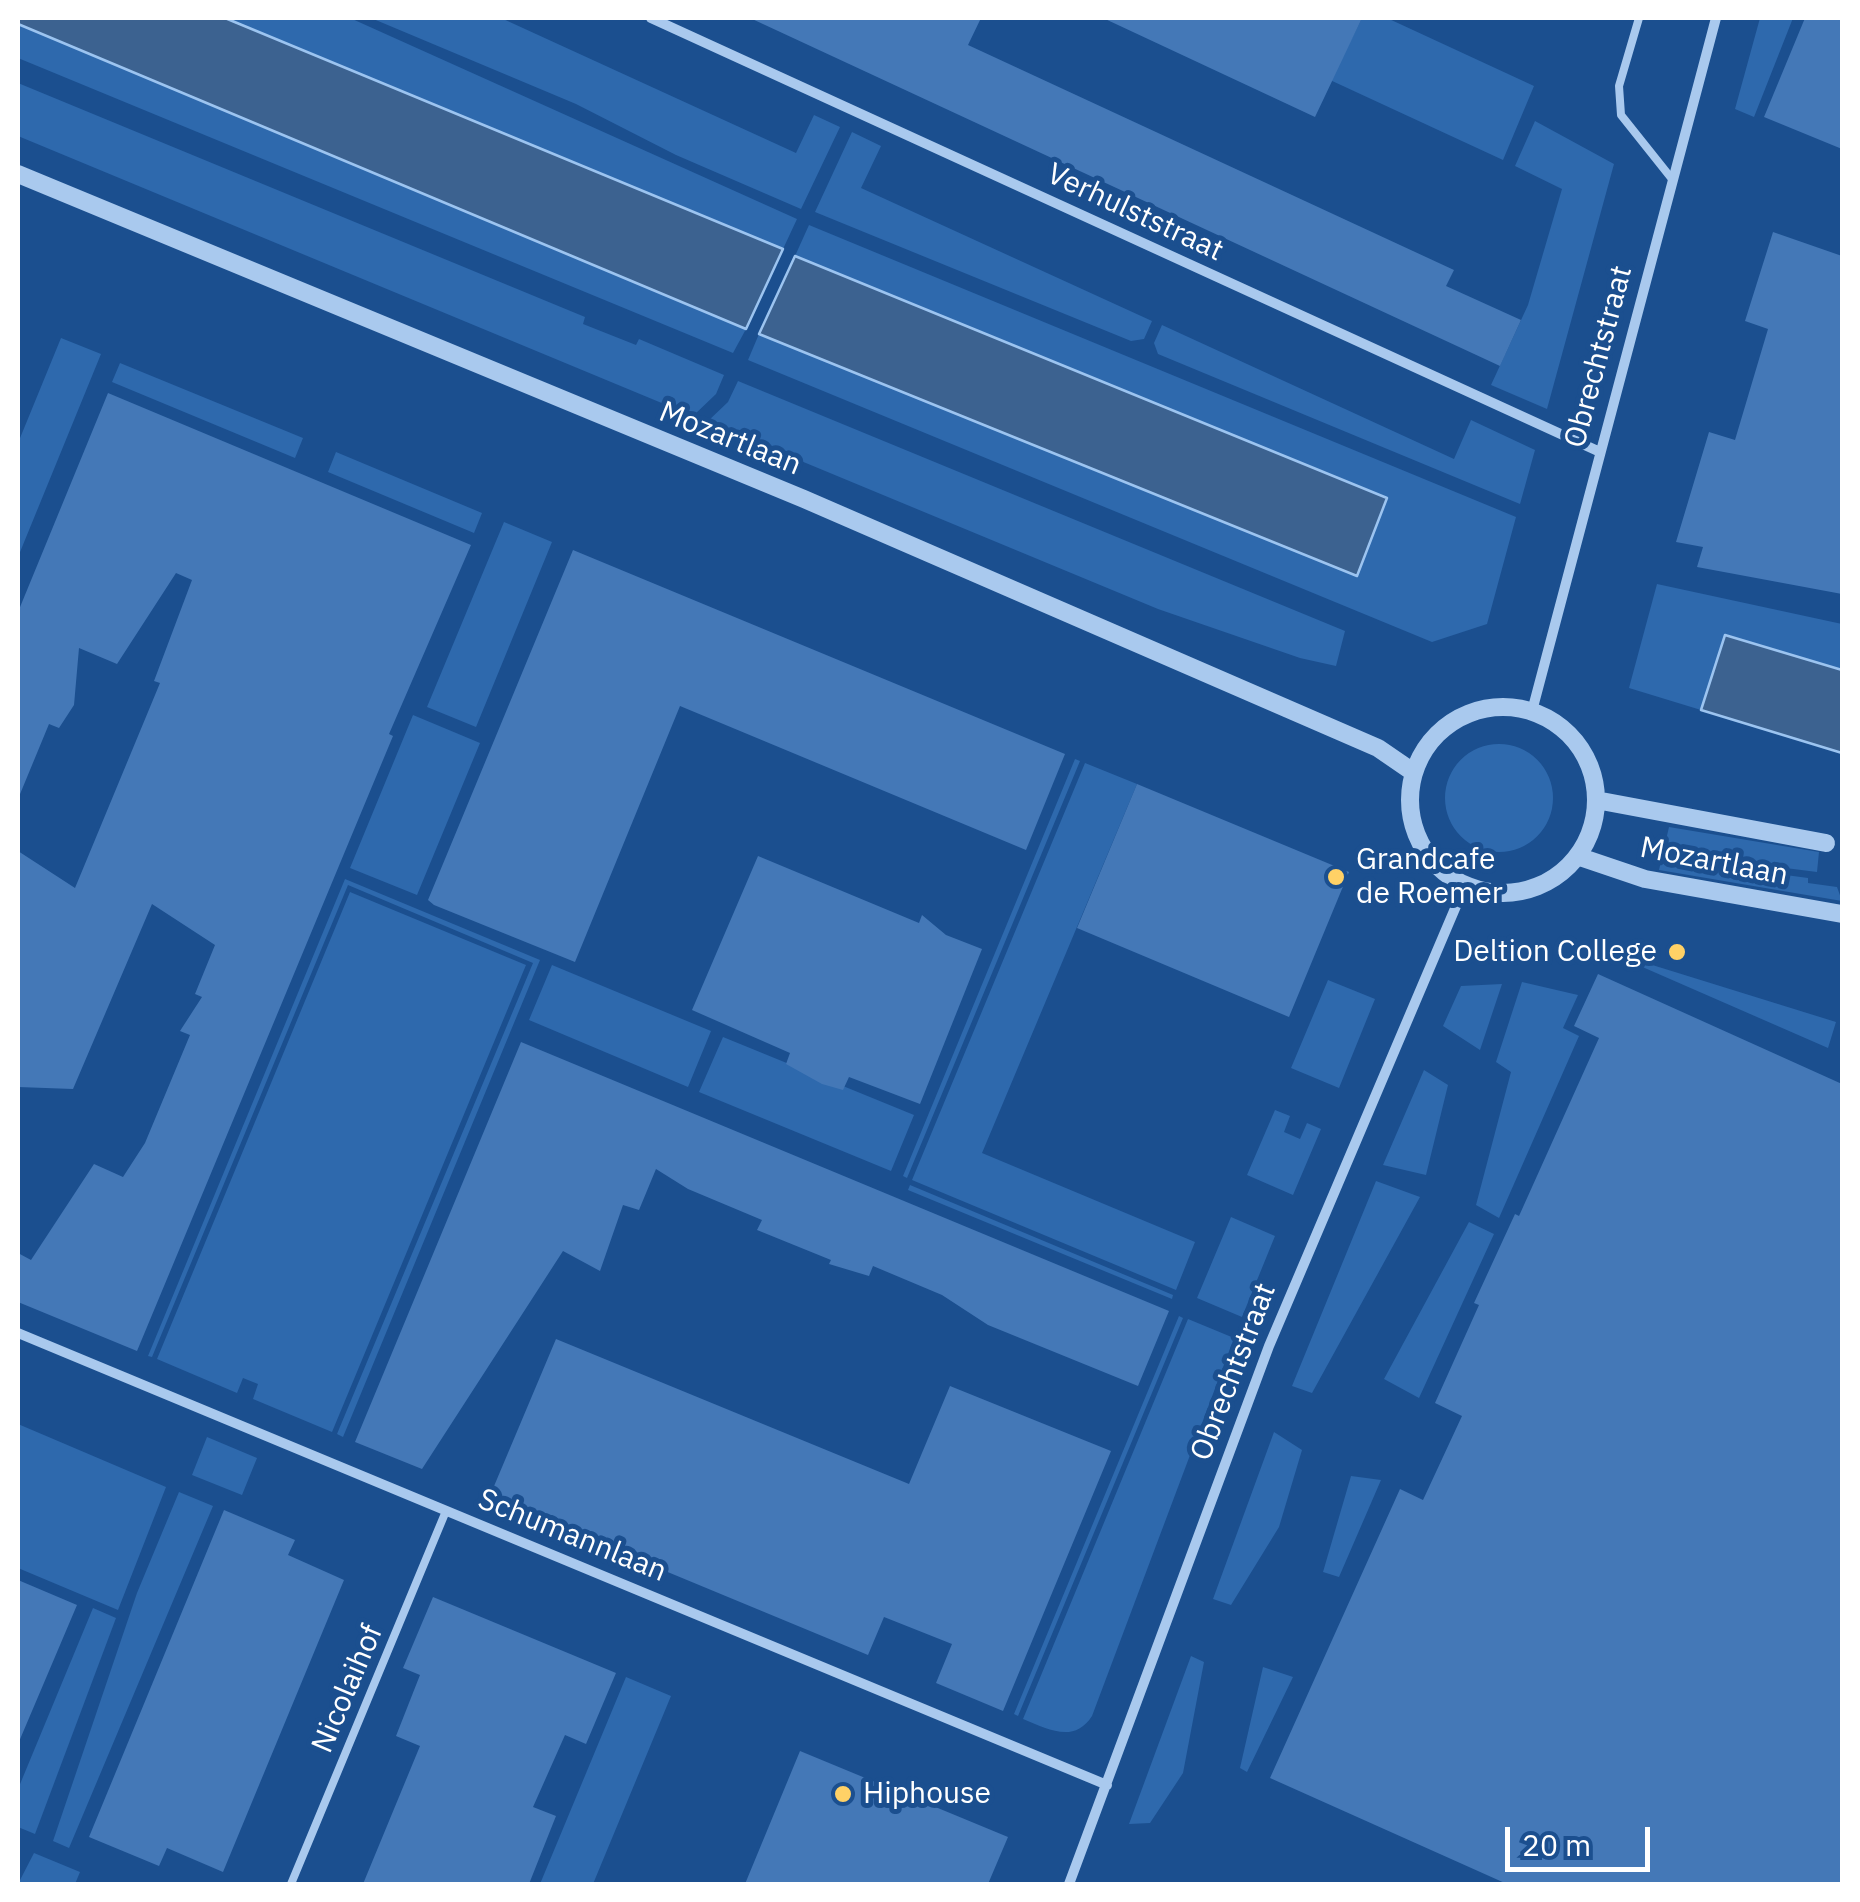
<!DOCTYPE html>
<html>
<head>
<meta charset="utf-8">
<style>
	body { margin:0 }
	#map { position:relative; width:1860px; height:1902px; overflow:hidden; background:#1b4f8f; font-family:"IBM Plex Sans",sans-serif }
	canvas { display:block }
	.frame { position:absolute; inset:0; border:20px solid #fff; pointer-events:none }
	.scale { position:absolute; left:1505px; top:1827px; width:145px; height:45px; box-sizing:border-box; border:5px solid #fff; border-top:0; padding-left:12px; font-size:30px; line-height:35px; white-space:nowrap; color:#fff; -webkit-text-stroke:8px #1b4f8f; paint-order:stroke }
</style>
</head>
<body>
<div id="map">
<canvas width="1860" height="1902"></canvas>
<div class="frame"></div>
<div class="scale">20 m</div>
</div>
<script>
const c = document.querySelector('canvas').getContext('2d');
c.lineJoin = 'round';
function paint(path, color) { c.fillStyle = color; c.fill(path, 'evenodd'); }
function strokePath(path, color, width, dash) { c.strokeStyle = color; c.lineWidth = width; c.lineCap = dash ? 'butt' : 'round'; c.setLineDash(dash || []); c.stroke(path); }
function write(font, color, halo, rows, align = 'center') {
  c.font = font + ' "IBM Plex Sans",sans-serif'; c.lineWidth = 10; c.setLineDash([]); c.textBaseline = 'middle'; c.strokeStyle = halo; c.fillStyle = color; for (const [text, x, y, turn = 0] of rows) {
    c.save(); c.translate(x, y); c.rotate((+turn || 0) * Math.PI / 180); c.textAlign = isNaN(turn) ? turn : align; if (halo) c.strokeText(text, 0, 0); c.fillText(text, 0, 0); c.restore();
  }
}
paint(new Path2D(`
	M225 18H350L797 219 783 249Z
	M371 18H501L796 153 814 115 840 127 801 209 676 155 576 104Z
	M1196 18H1270L1345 52 1362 18H1387L1534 86 1503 160Z
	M1760 18H1793L1754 117 1735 109Z
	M18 24 746 329 733 353 18 58Z
	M18 83 585 317 583 324 636 345 639 339 724 375 716 394 693 416 18 136Z
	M1535 121 1614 164 1547 409 1491 385 1528 305 1562 189 1515 166Z
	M852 132 881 146 861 188 1152 321 1144 339 1131 341 815 212Z
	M809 225 1516 517 1487 624 1432 642 748 360 759 334 1356 576 1387 498 795 256Z
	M1162 325 1454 459 1471 420 1535 450 1520 504 1158 354 1154 343Z
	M61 338 101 354 18 557V443Z
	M120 363 303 438 295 458 112 382Z
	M738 381 1345 631 1336 666 1300 658 1158 609 707 422 728 402Z
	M336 452 482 513 474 533 328 472Z
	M504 522 552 542 476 727 427 707Z
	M1657 584 1842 624V670L1726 635 1701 710 1629 688Z
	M413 715 480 743 417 895 350 868Z
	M1445 798a54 54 0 1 1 108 0a54 54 0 1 1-108 0Z
	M1075 759 1080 761 907 1178 903 1176Z
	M1085 763 1137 784 982 1153 1195 1242 1176 1290 912 1180Z
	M1669 827 1819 852 1817 872 1675 854 1673 860 1808 878V883L1837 887 1842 901 1659 870Z
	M345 879 540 960 343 1437 337 1434 533 963 348 885 152 1357 148 1356Z
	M350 892 526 965 332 1432 253 1399 258 1384 243 1378 237 1393 157 1359Z
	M1633 959 1836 1022 1828 1048 1631 962Z
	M552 965 711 1031 688 1087 529 1020Z
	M1328 980 1375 999 1339 1088 1291 1068Z
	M1522 982 1578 995 1563 1028 1579 1036 1499 1218 1476 1205 1511 1072 1496 1062Z
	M1502 984 1480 1050 1443 1026 1461 986Z
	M723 1037 914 1115 891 1171 699 1092Z
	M1424 1070 1448 1085 1426 1175 1383 1165Z
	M1275 1110 1290 1116 1284 1132 1300 1139 1307 1123 1321 1129 1293 1195 1247 1175Z
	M1376 1181 1420 1197 1312 1393 1292 1386Z
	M910 1185 1173 1295 1172 1299 908 1190Z
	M1231 1217 1275 1236 1242 1317 1197 1298Z
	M1469 1222 1494 1234 1419 1398 1384 1379Z
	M1179 1316 1183 1318 1018 1716 1014 1714Z
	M1188 1319 1234 1338 1092 1716C1074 1744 1048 1729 1023 1719Z
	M18 1424 166 1487 118 1610 18 1568Z
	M1274 1432 1302 1450 1279 1527 1231 1605 1213 1599Z
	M207 1437 257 1458 242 1495 192 1475Z
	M1351 1476 1381 1480 1339 1577 1323 1572Z
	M179 1492 213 1506 69 1848 53 1841 137 1593Z
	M93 1608 116 1618 35 1834 18 1827V1789Z
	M1191 1656 1204 1662 1183 1773 1150 1823 1129 1824Z
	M1263 1667 1293 1677 1247 1772 1240 1768Z
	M626 1677 671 1696 593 1884H540Z
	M34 1853 80 1872 75 1884H18Z`), '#2e69ad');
const water = new Path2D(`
	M18 18H225L783 249 746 329 18 24Z
	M795 256 1387 498 1357 576 759 334Z
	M1725 635 1842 670V753L1701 710Z`);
paint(water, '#3c6290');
strokePath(water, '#9cc4f0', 2.5);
paint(new Path2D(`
	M750 18H981L968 45 1454 270 1446 286 1521 320 1500 366Z
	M1103 18H1362L1315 117Z
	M1805 18H1842V149L1764 117Z
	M1773 232 1842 256V594L1697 567 1703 547 1676 542 1709 432 1735 440 1768 329 1745 321Z
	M108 393 471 545 389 734 393 736 137 1351 18 1302V1253L31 1260 94 1164 123 1177 145 1143 190 1035 180 1031 202 997 195 994 215 945 152 904 73 1089 18 1087V851L75 888 160 683 154 681 192 580 176 573 117 664 79 648 74 705 59 728 49 724 18 799V612Z
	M573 550 1065 754 1026 850 680 706 575 962 434 905 428 900Z
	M1137 784 1349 872 1289 1017 1077 928Z
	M758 856 919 923 922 915 946 935 982 949 920 1104 849 1077 843 1090 822 1084 786 1064 790 1053 692 1010Z
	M1598 974 1842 1084V1884H1507L1270 1778 1400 1489 1423 1500 1462 1416 1435 1403 1479 1305 1474 1303 1515 1214 1519 1216 1599 1038 1574 1026Z
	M521 1042 1169 1311 1138 1386 988 1325 942 1295 873 1266 869 1276 829 1264 831 1260 757 1230 762 1220 688 1189 656 1169 639 1210 623 1205 600 1271 563 1251 422 1469 355 1442Z
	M556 1339 909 1484 950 1386 1111 1451 1003 1711 936 1683 952 1644 884 1617 868 1655 489 1498Z
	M224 1510 295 1540 288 1555 344 1580 223 1872 167 1848 159 1866 89 1837Z
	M18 1580 77 1605 18 1744Z
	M433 1597 616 1673 586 1744 565 1735 533 1807 556 1816 529 1884H363L420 1746 396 1736 420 1675 403 1668Z
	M800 1751 1008 1837 988 1884H745Z`), '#4478b7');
strokePath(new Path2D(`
	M1639 18 1619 86 1621 115 1672 179
	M291 1884 446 1511`), '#a9c9ee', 8);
strokePath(new Path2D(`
	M651 18 1600 452
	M1532 711 1716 18
	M18 1333 1107 1785
	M1069 1884 1269 1346 1465 885`), '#a9c9ee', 10);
strokePath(new Path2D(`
	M18 174 804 499 1378 748 1413 772
	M1410 800a93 93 0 1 1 186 0a93 93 0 1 1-186 0Z
	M1596 800 1826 843
	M1577 856 1645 879 1842 914`), '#a9c9ee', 18);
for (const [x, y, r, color] of [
	[1336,877,10,"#ffd166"],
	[1677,952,10,"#ffd166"],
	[843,1794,10,"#ffd166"]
]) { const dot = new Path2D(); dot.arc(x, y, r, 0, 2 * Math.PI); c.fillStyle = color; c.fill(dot); strokePath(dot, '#1b4f8f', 4); }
write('30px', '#fff', '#1b4f8f', [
	["Verhulststraat",1135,213,25],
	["Obrechtstraat",1599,357,-75],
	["Mozartlaan",730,439,22],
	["Mozartlaan",1714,862,11],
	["Obrechtstraat",1234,1372,-69],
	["Schumannlaan",572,1536,22],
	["Nicolaihof",348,1689,-67]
]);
write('30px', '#fff', '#1b4f8f', [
	["Grandcafe",1356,860],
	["de Roemer",1356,894],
	["Deltion College",1657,952,"right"],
	["Hiphouse",863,1794]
], 'left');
</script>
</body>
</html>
